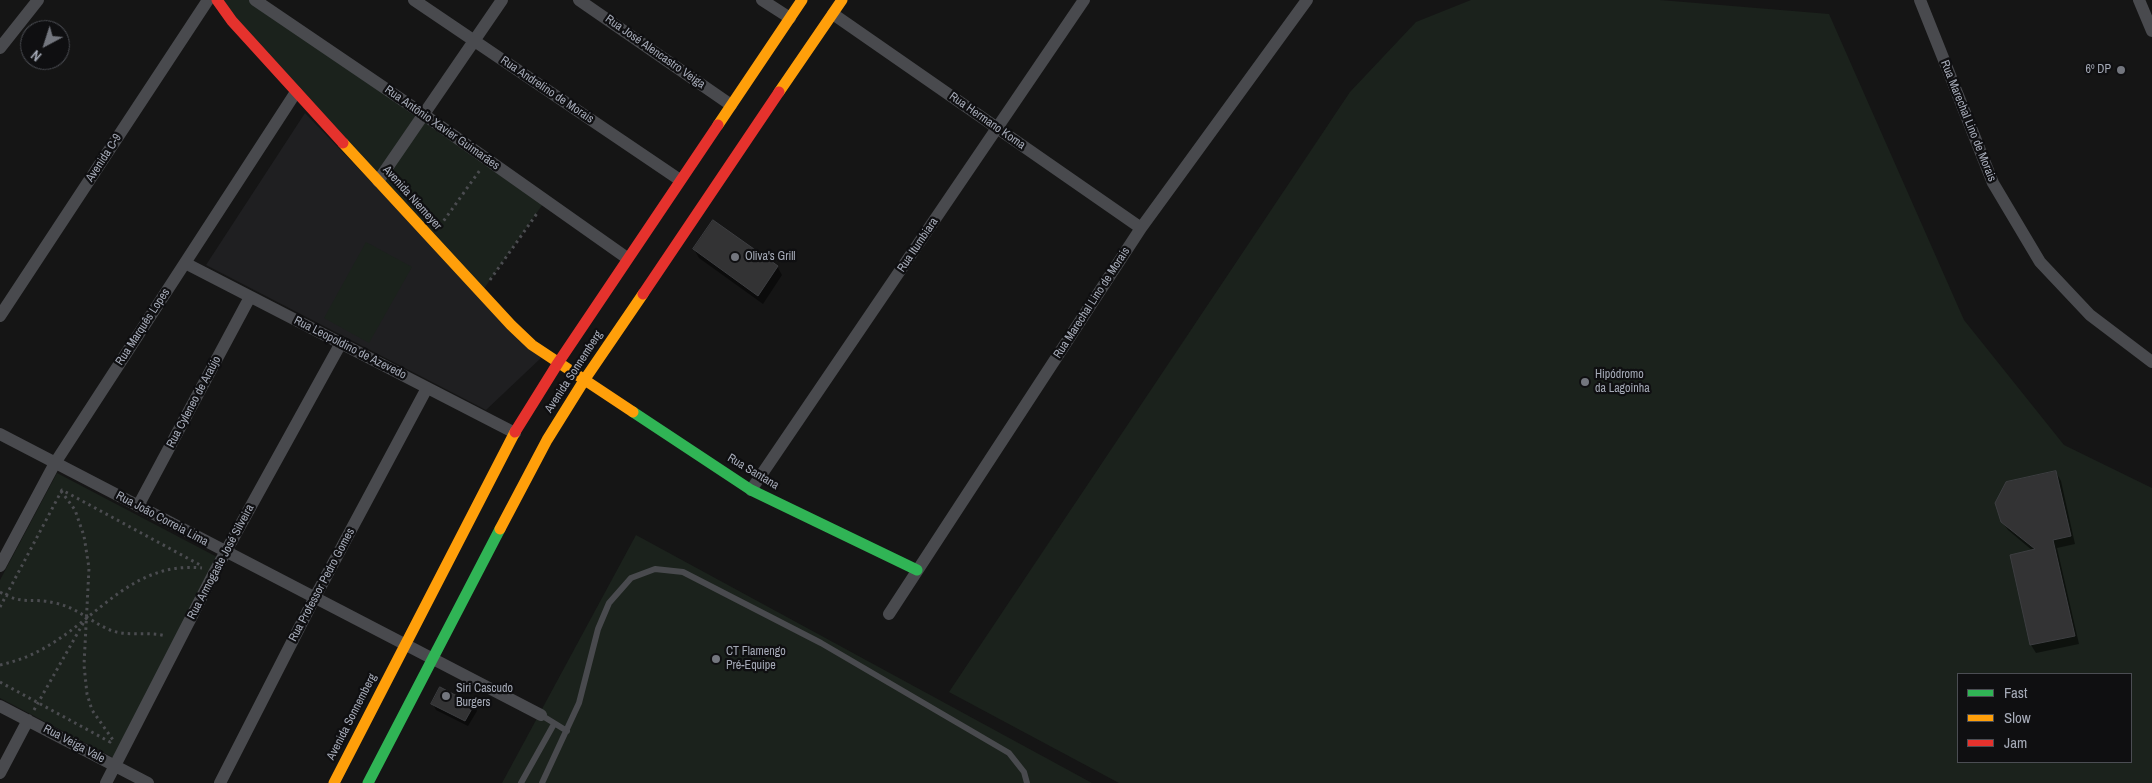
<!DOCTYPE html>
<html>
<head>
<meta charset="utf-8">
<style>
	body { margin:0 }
	#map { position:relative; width:2152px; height:783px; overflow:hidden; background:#151515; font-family:"Archivo Narrow",sans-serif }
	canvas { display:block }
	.legend { position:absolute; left:1957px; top:673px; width:175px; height:90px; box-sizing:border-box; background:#0f0f11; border:1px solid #4b4d53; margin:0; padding:6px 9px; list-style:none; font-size:15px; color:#a5aab7 }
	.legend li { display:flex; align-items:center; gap:10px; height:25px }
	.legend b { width:25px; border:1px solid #4b4d53 }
	.north { position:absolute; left:20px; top:20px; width:50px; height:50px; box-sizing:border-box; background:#0f0f11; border:1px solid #4b4d53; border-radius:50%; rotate:220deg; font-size:14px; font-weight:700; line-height:20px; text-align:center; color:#a5aab7 }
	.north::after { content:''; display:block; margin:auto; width:18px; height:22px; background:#73767e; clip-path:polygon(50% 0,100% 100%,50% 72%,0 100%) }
</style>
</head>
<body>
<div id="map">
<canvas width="2152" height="783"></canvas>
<ul class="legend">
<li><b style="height:6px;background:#30b455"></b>Fast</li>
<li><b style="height:6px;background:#ff9f0a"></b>Slow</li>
<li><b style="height:6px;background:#e5322d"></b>Jam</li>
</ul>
<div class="north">N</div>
</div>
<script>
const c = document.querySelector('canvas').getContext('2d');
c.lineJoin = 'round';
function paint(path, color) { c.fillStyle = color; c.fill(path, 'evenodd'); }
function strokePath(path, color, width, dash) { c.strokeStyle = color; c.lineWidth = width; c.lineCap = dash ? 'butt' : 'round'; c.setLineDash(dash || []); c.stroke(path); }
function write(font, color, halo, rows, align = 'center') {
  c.font = font + ' "Archivo Narrow",sans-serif'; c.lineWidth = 4.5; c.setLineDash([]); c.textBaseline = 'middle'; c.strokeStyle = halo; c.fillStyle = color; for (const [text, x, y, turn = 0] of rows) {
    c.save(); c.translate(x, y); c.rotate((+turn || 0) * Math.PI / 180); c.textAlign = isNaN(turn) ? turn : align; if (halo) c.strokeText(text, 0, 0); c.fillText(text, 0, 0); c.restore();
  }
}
paint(new Path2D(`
	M305 113 541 358 486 410 206 265Z`), '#1f1f21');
paint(new Path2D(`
	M217 0H255L545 201 481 293Z
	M1471 0H1660L1829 14 1964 320 2064 445 2152 488V783H1119L949 692 1350 92 1416 22ZM1958 674H2131V762H1958Z
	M366 242 412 267 369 343 324 318Z
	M57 473 217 557 114 758 0 698V580Z
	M636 535 1092 783H502Z`), '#1b221c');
paint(new Path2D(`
	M694 249 777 266 782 275 763 304 699 258Z
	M2056 472 2061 481 2075 544 2057 548 2079 644 2036 653 2031 645 2011 556 2033 551 2008 530 2002 521Z
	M433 704 474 706 477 711 468 726 436 710Z`), '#0007');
const building = new Path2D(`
	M713 220 778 266 758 296 693 249Z
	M2056 471 2071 536 2053 540 2075 636 2030 645 2010 555 2035 549 2001 522 1995 503 2006 482Z
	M440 687 474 705 465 721 431 704Z`);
paint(building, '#333334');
strokePath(building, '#3d3e41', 1);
strokePath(new Path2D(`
	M440 226 480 170
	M490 280 538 212
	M61 491 75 510 84 536 89 568 84 665 87 694 92 710 113 740
	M0 592C24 606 32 597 55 603 76 607 91 622 110 630 127 637 148 631 166 636
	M0 607 62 490 202 566
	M0 665C17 661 31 656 46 647 99 617 133 561 202 568
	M0 682 110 742 111 740
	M34 710 85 620`), '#4b4c50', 3, [2.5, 4]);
strokePath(new Path2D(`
	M541 715 567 731
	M521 783 554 724
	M542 783 579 703 598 629 609 603 631 578 655 569 683 572 821 643 1009 753 1024 772 1027 783`), '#494a4e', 6);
strokePath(new Path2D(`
	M255 0 423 114 627 258
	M414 0 680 180
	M579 0 731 105
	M762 0 790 18
	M1920 0 1993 183 2040 262 2090 315 2152 362
	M2139 0 2152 31
	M833 14 1141 228
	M0 48 38 0
	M378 181 502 0
	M185 263 515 433
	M0 316 208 0
	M0 434 541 715
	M751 490 1084 0
	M138 506 250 297
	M0 566 55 463 296 92
	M889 614 1141 228 1307 0
	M0 706 148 783
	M0 773 28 720
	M106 783 214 573 341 343
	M220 783 314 599 427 388`), '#494a4e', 12);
strokePath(new Path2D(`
	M633 412 751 490 917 570
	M368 783 500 529`), '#30b455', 11);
strokePath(new Path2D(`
	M779 92 842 0
	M718 125 802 0
	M343 143 511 325 532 345 633 412
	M500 529 547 440 585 379 643 294
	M334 783 515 432`), '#ff9f0a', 11);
strokePath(new Path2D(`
	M217 0 232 21 343 143
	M643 294 779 92
	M515 432 558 363 718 125`), '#e5322d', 11);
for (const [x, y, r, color] of [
	[2121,70,5,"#73767e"],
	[735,257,5,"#73767e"],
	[1585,382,5,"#73767e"],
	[716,659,5,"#73767e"],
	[446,696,5,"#73767e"]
]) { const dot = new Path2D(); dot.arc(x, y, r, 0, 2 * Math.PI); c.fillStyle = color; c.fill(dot); strokePath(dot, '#0f0f11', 2); }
write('12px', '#a5aab7', '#0f0f11', [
	["Rua José Alencastro Veiga",655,52,35],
	["Rua Andrelino de Morais",547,90,34],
	["Rua Hermano Koma",987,121,35],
	["Rua Marechal Lino de Morais",1968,121,68],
	["Rua Antônio Xavier Guimarães",442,128,35],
	["Avenida C-9",104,158,-57],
	["Avenida Niemeyer",412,198,48],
	["Rua Itumbiara",918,245,-56],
	["Rua Marechal Lino de Morais",1092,303,-57],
	["Rua Marquês Lopes",143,327,-57],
	["Rua Leopoldino de Azevedo",350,348,27],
	["Avenida Sonnemberg",574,372,-57],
	["Rua Cyleneo de Araújo",194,402,-62],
	["Rua Santana",753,472,31],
	["Rua João Correia Lima",162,519,28],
	["Rua Armogaste José Silveira",221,562,-62],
	["Rua Professor Pedro Gomes",322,585,-62],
	["Avenida Sonnemberg",352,717,-63],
	["Rua Veiga Vale",74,744,28]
]);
write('12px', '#a5aab7', '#0f0f11', [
	["6º DP",2111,70,"right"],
	["Oliva's Grill",745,257],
	["Hipódromo",1595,375],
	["da Lagoinha",1595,389],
	["CT Flamengo",726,652],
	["Pré-Equipe",726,666],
	["Siri Cascudo",456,689],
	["Burgers",456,703]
], 'left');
</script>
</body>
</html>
